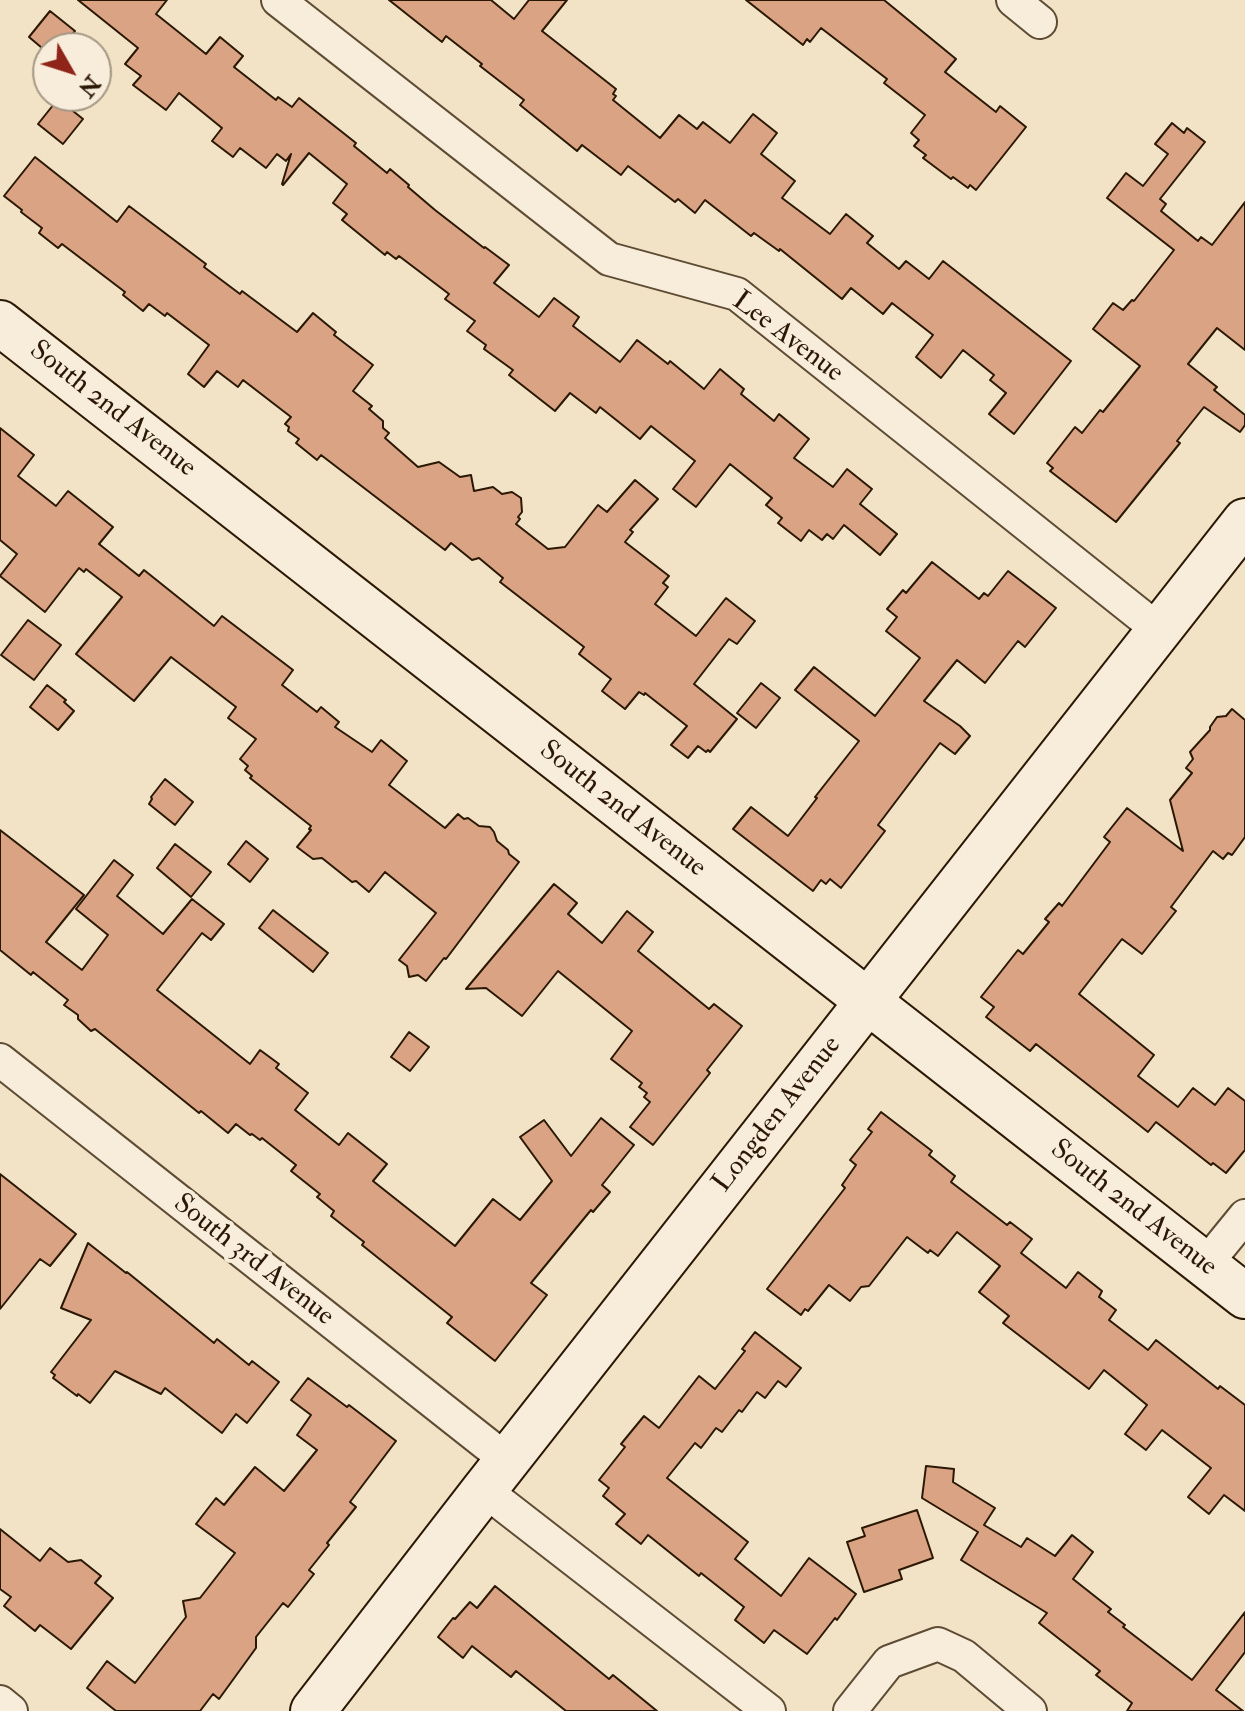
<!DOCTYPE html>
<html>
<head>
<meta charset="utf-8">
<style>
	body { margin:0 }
	#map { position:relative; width:1245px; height:1711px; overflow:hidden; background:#f3e3c6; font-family:"IM FELL Double Pica",serif }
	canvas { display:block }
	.north { position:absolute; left:32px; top:32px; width:80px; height:80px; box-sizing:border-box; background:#f7edda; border:2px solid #a59884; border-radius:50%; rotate:129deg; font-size:22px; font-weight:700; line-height:32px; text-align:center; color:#2b1804 }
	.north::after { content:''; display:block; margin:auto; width:28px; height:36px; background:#8f2418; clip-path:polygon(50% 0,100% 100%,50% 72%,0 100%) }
</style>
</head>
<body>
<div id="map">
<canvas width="1245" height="1711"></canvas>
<div class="north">N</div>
</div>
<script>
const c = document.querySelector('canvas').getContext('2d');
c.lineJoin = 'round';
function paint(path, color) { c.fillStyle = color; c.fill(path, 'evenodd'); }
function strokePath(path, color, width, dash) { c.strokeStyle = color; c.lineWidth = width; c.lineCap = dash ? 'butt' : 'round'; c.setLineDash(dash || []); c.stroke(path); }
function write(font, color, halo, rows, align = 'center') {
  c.font = font + ' "IM FELL Double Pica",serif'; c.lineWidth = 8; c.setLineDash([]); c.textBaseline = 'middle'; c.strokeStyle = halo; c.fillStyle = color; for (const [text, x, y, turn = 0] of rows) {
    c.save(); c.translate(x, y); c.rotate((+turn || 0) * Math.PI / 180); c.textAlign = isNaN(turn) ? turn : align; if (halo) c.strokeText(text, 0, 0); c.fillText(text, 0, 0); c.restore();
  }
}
const building = new Path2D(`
	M78 0H167L156 14 206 54 220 37 243 56 234 67 276 100 278 97 292 107 299 98 356 143 354 146 387 173 390 169 409 185 408 187 435 210 484 248 485 247 509 265 494 283 539 317 554 298 579 317 573 326 620 362 637 340 668 364 670 361 704 389 720 369 744 389 741 394 774 421 779 414 809 439 794 458 833 487 847 469 872 489 860 504 897 534 880 555 844 525 833 539 827 534 822 540 809 530 801 541 778 523 782 518 766 505 772 498 730 464 696 507 673 489 695 461 651 426 640 439 600 407 596 413 570 393 555 411 509 375 513 370 484 349 486 345 467 331 475 321 445 299 449 294 399 256 396 259 387 252 385 255 342 220 347 214 333 203 347 184 309 153 283 185 282 184 291 154 286 161 277 154 266 168 240 148 233 157 212 141 222 128 179 93 166 110 133 85 141 76 125 64 138 48Z
	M389 0H491L514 19 529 0H567L542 31 616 89 613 94 616 96 613 100 660 138 679 115 697 129 703 122 730 143 753 114 777 133 761 154 795 181 782 198 830 234 846 214 873 236 867 243 899 269 906 261 929 279 943 261 1071 361 1014 434 989 414 1006 393 990 380 994 375 963 350 941 378 916 357 933 335 892 303 883 314 851 288 842 299 780 249 779 251 754 233 751 236 705 200 695 213 678 199 675 202 628 166 621 175 582 145 577 151 520 105 524 100 480 66 482 64 446 36 442 42Z
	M746 0H884L956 59 945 72 996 112 1000 106 1026 127 976 190 970 185 968 188 953 177 951 179 923 158 926 155 914 146 919 140 911 133 925 115 884 83 887 79 821 28 810 42 807 39 803 45Z
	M50 11 75 31 61 48H42L29 37Z
	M58 99 83 119 63 144 38 124Z
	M1172 123 1184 133 1187 128 1205 142 1160 199 1166 204 1161 211 1198 241 1201 237 1212 245 1245 202V350L1217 328 1188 364 1217 387 1214 390 1245 415V425L1240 432 1204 407 1177 441 1180 443 1116 522 1050 471 1053 468 1047 463 1075 427 1082 433 1100 410 1103 412 1140 366 1093 329 1113 303 1123 310 1132 300 1134 301 1174 250 1107 198 1126 173 1143 186 1168 154 1155 144Z
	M35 157 117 222 129 206 206 264 204 267 240 294 242 291 297 332 313 313 336 332 334 335 373 365 353 391 372 406 369 409 383 421V428L389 433 385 438 418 467 439 462 460 477 471 475 474 491 493 487 502 494 512 492 521 498 522 512 518 517 520 519 516 524 548 549 565 547 598 505 607 512 635 480 658 499 630 530 633 532 625 542 669 576 663 583 668 587 655 604 696 636 726 598 755 621 737 644 729 639 694 684 737 719 710 752 708 750 706 752 698 746 688 758 671 745 687 726 645 693 644 695 639 692 625 709 602 691 611 679 579 654 584 647 500 582 503 578 479 558 472 560 451 543 445 550 321 455 317 460 296 443 299 439 288 431 289 427 285 424 291 417 243 380 238 387 217 371 204 387 188 374 209 345 167 313 165 316 149 304 143 311 123 295 125 292 62 244 58 248 39 233 42 228 21 212 22 210 4 196Z
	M0 428 34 455 18 476 56 506 68 491 113 527 99 544 139 576 144 570 214 626 222 616 293 670 282 685 317 712 321 707 339 722 335 727 372 752 381 740 407 761 389 785 445 828 458 814 464 819 468 818 479 826 490 827 494 832 497 841 508 850 509 854 519 862 446 959 444 958 426 981 418 975 409 977 407 966 399 960 436 913 385 872 369 892 356 881 352 882 322 858 313 859 297 847 311 830 309 829 311 826 250 778 252 776 245 770 248 766 240 759 256 739 228 718 236 707 171 657 134 701 76 654 122 597 86 569 84 572 79 568 45 612 0 576 17 554 0 540Z
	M932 562 979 599 984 593 988 596 1008 571 1056 608 1025 647 1018 641 985 683 957 660 924 701 960 726 970 736 955 754 940 743 878 825 885 831 841 888 830 879 826 884 821 880 813 891 733 829 751 807 788 836 817 798 815 797 859 741 795 690 814 667 875 716 920 658 886 631 897 617 887 609 903 590 906 593Z
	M28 620 61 645 34 680 1 655Z
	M761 683 780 698 756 728 737 713Z
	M47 685 66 700 64 702 74 711 58 730 30 707Z
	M1232 709 1245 720V837L1232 855 1228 853 1223 859 1213 851 1171 907 1176 911 1142 954 1122 939 1079 994 1154 1055 1138 1076 1178 1107 1193 1088 1215 1105 1228 1088 1245 1101V1150L1226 1173 1213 1163 1211 1165 1156 1122 1148 1132 1036 1044 1030 1051 986 1017 994 1007 981 997 1018 950 1023 954 1049 922 1045 919 1059 903 1062 906 1110 842 1104 837 1127 808 1183 851 1170 800 1192 773 1186 768 1193 759 1190 752 1210 730V727L1217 717 1226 716Z
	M165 779 193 802 175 825 149 804 152 799 151 797Z
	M0 830 84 895 46 942 82 970 108 935 76 909 114 860 133 875 117 896 163 934 192 899 224 924 211 940 202 933 157 990 250 1064 260 1050 279 1064 276 1068 308 1093 295 1110 339 1145 348 1133 387 1164 373 1181 455 1246 493 1199 520 1220 552 1181 520 1137 544 1120 571 1156 601 1118 634 1145 602 1185 610 1192 593 1212 591 1210 531 1283 547 1295 495 1361 447 1323 452 1317 362 1245 364 1242 331 1216 334 1211 317 1197 320 1194 291 1171 296 1165 262 1138 260 1140 252 1134 250 1135 236 1124 228 1133 201 1111 199 1113 95 1029 91 1031 78 1019V1015L64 1005 68 1000 33 972 31 975 0 950Z
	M246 841 268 859 250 882 228 864Z
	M175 844 211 872 191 897 157 868Z
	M554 884 577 903 568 914 602 943 627 911 653 932 638 951 709 1009 714 1004 742 1026 707 1070 710 1073 653 1145 630 1127 650 1102 644 1097 647 1093 639 1087 642 1083 611 1059 632 1031 558 971 522 1016 486 988 466 989Z
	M273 910 328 953 313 972 259 928Z
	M409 1032 429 1047 410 1071 391 1057Z
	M881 1112 932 1151 929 1155 955 1176 951 1182 1007 1225 1010 1222 1032 1239 1021 1253 1066 1288 1078 1272 1102 1291 1099 1297 1116 1310 1109 1320 1148 1350 1156 1340 1218 1389 1220 1386 1245 1405V1511L1224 1495 1209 1514 1188 1497 1211 1468 1162 1430 1146 1450 1125 1434 1147 1405 1104 1370 1089 1389 1003 1323 1009 1316 979 1292 1000 1266 957 1232 938 1256 930 1250 928 1253 907 1237 869 1286 861 1287 850 1301 829 1285 808 1311 805 1309 801 1315 767 1289 845 1188 842 1185 856 1165 850 1160 872 1132 868 1129Z
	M0 1174 76 1234 50 1266 40 1259 0 1309Z
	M88 1243 126 1273 127 1272 214 1343 217 1339 249 1365 252 1361 279 1382 247 1423 236 1414 222 1433 165 1388 161 1394 115 1371 90 1403 78 1394 77 1396 53 1378 55 1375 51 1372 91 1320 61 1308Z
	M755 1332 801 1368 786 1387 778 1381 765 1398 757 1392 742 1412 739 1410 722 1432 716 1428 701 1448 695 1443 667 1478 748 1542 735 1559 781 1596 809 1558 856 1594 837 1620 835 1618 807 1654 774 1630 764 1643 735 1620 744 1607 701 1573 699 1576 648 1535 641 1544 616 1524 625 1514 603 1496 609 1488 599 1480 625 1447 621 1444 644 1416 659 1428 699 1376 715 1389 745 1351 742 1349Z
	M308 1378 347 1407 349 1405 396 1441 350 1502 356 1507 327 1543 329 1545 309 1570 314 1574 288 1607 283 1603 256 1637V1648L219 1699 213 1694 200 1711H116L87 1688 107 1661 135 1683 186 1617 183 1601 200 1598 235 1553 196 1524 216 1498 224 1505 255 1467 284 1491 317 1450 297 1435 311 1415 291 1400Z
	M926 1466 954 1469 953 1482 995 1508 984 1525 1021 1547 1027 1538 1055 1556 1072 1535 1093 1552 1073 1579 1111 1609 1108 1612 1125 1625 1123 1627 1192 1680 1245 1612V1652L1216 1690 1243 1711H1127L1132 1703 1096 1675 1100 1671 1039 1623 1047 1613 961 1560 978 1532 922 1498Z
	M917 1510 933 1558 899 1570 902 1579 864 1592 847 1542 865 1536 862 1528Z
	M0 1529 40 1561 50 1548 68 1562 81 1560 101 1576 95 1583 113 1598 71 1649 40 1625 35 1631 4 1606 11 1597 0 1589Z
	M495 1586 609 1679 613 1675 657 1711H566L516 1671 511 1677 472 1646 463 1658 438 1637 453 1618 455 1619 470 1602 477 1608Z`);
paint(building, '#d9a384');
strokePath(building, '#2b1804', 2);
const street = new Path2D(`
	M278 0 609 259 737 294 1160 631
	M1013 0 1040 22
	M0 1060 508 1461
	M1205 1265 1245 1216
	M484 1490 769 1711
	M0 1702 11 1711
	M850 1711 889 1662 938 1644 964 1656 1030 1711`);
const secondary = new Path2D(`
	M0 323 1245 1296
	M313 1711 484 1490 1245 521`);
strokePath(street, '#5d4b34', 36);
strokePath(secondary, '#2b1804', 48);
strokePath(street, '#f7edda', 32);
strokePath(secondary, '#f7edda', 44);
write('28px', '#2b1804', '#f7edda', [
	["Lee Avenue",787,338,37],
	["South 2nd Avenue",112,410,38],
	["South 2nd Avenue",622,810,38],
	["Longden Avenue",778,1115,-52],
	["South 2nd Avenue",1133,1209,38],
	["South 3rd Avenue",253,1261,38]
]);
</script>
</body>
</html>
